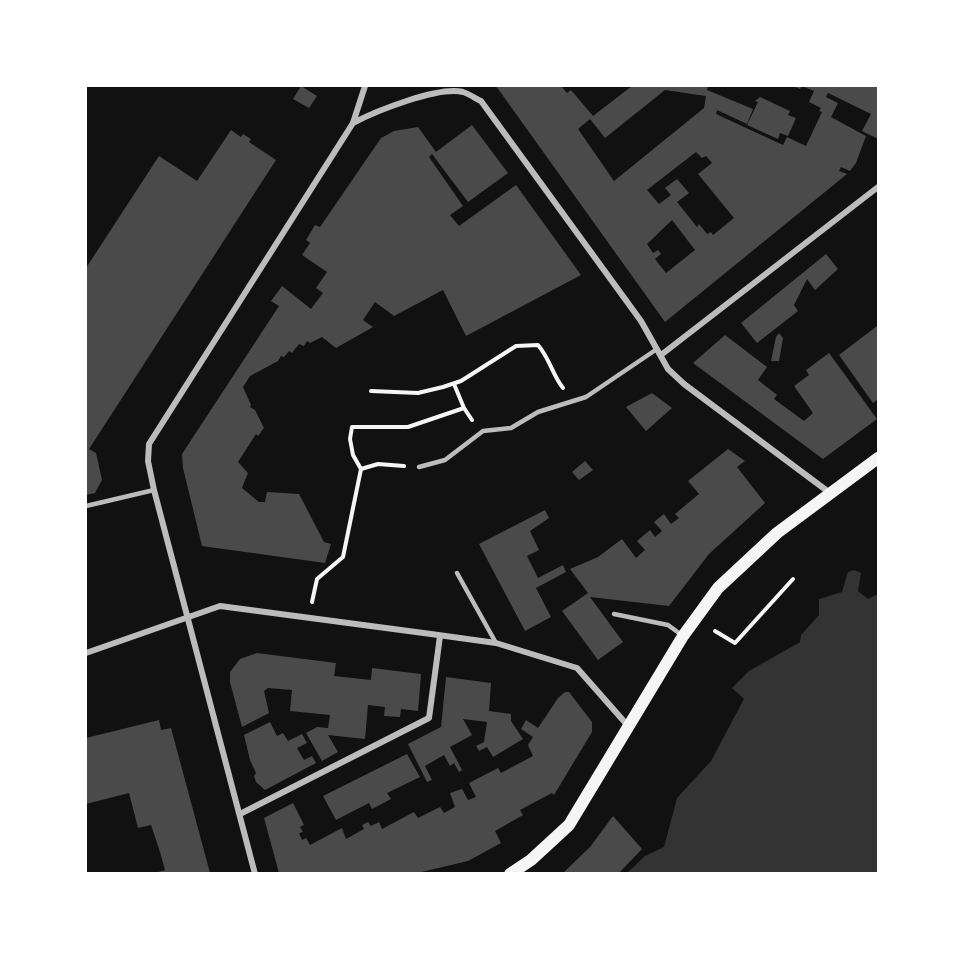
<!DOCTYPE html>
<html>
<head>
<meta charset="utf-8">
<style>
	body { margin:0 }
	#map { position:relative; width:964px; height:959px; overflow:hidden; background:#111; font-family:Commissioner,sans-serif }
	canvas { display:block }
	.frame { position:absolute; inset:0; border:87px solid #fff; pointer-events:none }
</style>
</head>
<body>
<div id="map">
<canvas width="964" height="959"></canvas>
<div class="frame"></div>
</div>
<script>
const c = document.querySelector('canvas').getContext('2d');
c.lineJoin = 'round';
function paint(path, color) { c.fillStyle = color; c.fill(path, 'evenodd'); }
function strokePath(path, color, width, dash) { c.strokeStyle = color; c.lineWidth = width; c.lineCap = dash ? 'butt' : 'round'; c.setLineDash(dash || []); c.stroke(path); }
paint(new Path2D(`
	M854 570 861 573 858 591 868 599 878 594V873H627L645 856 664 847 677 798 711 761 744 699 732 688 749 671 800 642 801 635 819 615V599L842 592 848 572Z`), '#333');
paint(new Path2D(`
	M301 86 317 96 309 108 293 99Z
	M496 86H561L567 93 571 90 593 116 632 86H708L707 90 753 109 747 124 717 110 716 114 783 145 787 137 806 146 822 112 819 111 821 108 809 102 814 91 802 86 800 89 793 86H878V139L862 131 871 114 828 93 826 97 838 103 831 117 866 136 856 163 850 171 841 167 839 171 847 174 665 322ZM665 90 706 96 704 108 614 181 578 129 590 119 605 138ZM696 152 702 158 706 156 712 163 698 174 734 218 713 235 711 232 707 234 699 224 697 227 677 202 689 193 677 179 665 188 671 195 659 204 647 190ZM672 220 695 250 666 273 655 259 661 254 658 250 653 253 647 244Z
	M760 97 790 111 788 115 796 118 788 136 780 133 778 139 747 125 758 102 755 101Z
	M472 125 508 173 468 202 432 154 429 157 463 206 450 215 459 226 516 185 581 275 466 336 443 290 394 316 375 302 363 320 373 327 336 348 322 337 310 343 307 341 304 346 299 344 292 353 289 351 284 357 281 356 278 361 250 376 243 387 251 405 250 407 255 410 264 428 258 436 256 434 238 462 248 473 242 488 259 502H265L267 492 299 494 324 542 331 544 325 563 202 546 183 468 182 454 279 306 271 301 282 286 311 309 323 293 316 288 327 272 302 255 310 243 306 240 315 225 320 227 381 138 394 131 418 127 436 152Z
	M231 130 241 137 243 134 251 139 249 142 276 160 89 449 96 453 102 480 95 493 86 495V268L159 156 197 181Z
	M826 254 838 269 815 290 807 279 794 305 798 311 757 343 741 323Z
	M877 326 878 399 873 403 839 355Z
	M779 333 783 338 779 361H771L776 337Z
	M725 335 767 367 758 380 777 395 774 399 804 421 813 413 794 386 809 375 806 370 829 353 877 419 823 459 693 363Z
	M652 393 672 408 646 431 626 407Z
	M728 449 745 461 737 467 765 503 709 554 669 606 590 597 623 642 598 660 562 611 588 593 570 569 598 557 622 539 636 558 645 550 637 541 650 530 655 537 662 531 654 522 664 514 671 524 679 518 675 514 699 494 688 481Z
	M585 461 593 470 579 480 572 472Z
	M545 510 549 518 530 531 539 550 527 556 538 578 563 565 566 572 536 588 551 617 525 631 479 544Z
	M257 653 336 663 334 676 371 680 372 668 421 674 418 711 401 709 400 717 384 716 385 707 368 705 365 739 328 735 338 752 322 761 306 733 317 727 328 728 330 715 290 711 292 690 268 688 264 691 269 713 242 727 230 682V672L240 659Z
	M446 677 491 683 489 711 511 714V721L523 739 493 757 487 747 479 751 476 746 484 742 487 722 463 719 472 735 450 747 462 770 459 772 454 763 450 766 444 755 425 766 432 780 427 782 408 744 441 727Z
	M565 692H569L592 722V732L554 795 552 793 520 810 523 815 495 831 501 843 468 861 417 873H279L264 818 293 803 304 825 300 827 303 832 299 833 302 840 306 838 310 845 342 828 346 839 364 829 362 825 368 822 371 826 379 822 382 829 414 812 418 818 440 807 444 813 455 807 450 793 462 789 468 800 476 797 469 783 498 768 501 773 533 756 528 745 533 737 521 729 526 720 538 728 558 698Z
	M159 720 161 730 171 728 210 873H155L165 870 160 852 151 825 138 828 129 793 86 804V738Z
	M270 722 277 736 283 733 288 741 302 734 307 743 297 748 304 760 312 756 316 763 265 790 256 782 254 776 256 773 250 760 244 735Z
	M407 754 420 777 387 793 391 799 372 809 369 803 336 820 323 796Z
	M613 816 642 849 619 873H563L590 847Z`), '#4a4a4a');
strokePath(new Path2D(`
	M454 384 464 408 472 420
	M371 391 418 393 443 387 461 381 516 346 538 345C550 359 552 374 563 388
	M361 469 378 464 404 466
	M312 602 317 579 343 557 361 469 353 455 350 439 352 427H408L464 408
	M715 631 735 643 793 579`), '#f5f5f5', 4);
strokePath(new Path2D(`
	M419 467 445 460 483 431 511 428 538 412 586 397 657 349
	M86 506 154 490
	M457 573 496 643
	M614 614 668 625 683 636`), '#bcbcbc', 4.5);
strokePath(new Path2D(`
	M353 123C376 111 438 86 463 92 469 94 475 98 481 101L641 321 668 369 684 384 830 493
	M661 355 878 187
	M86 653 220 606 431 634 496 643 577 668 629 727
	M240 814 429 718 440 636
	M255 874 154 490 148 461 149 444 353 123 365 86`), '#bcbcbc', 6);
strokePath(new Path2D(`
	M510 874 531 860 569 825 683 636 718 588 777 533 878 458`), '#f5f5f5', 12);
</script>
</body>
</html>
